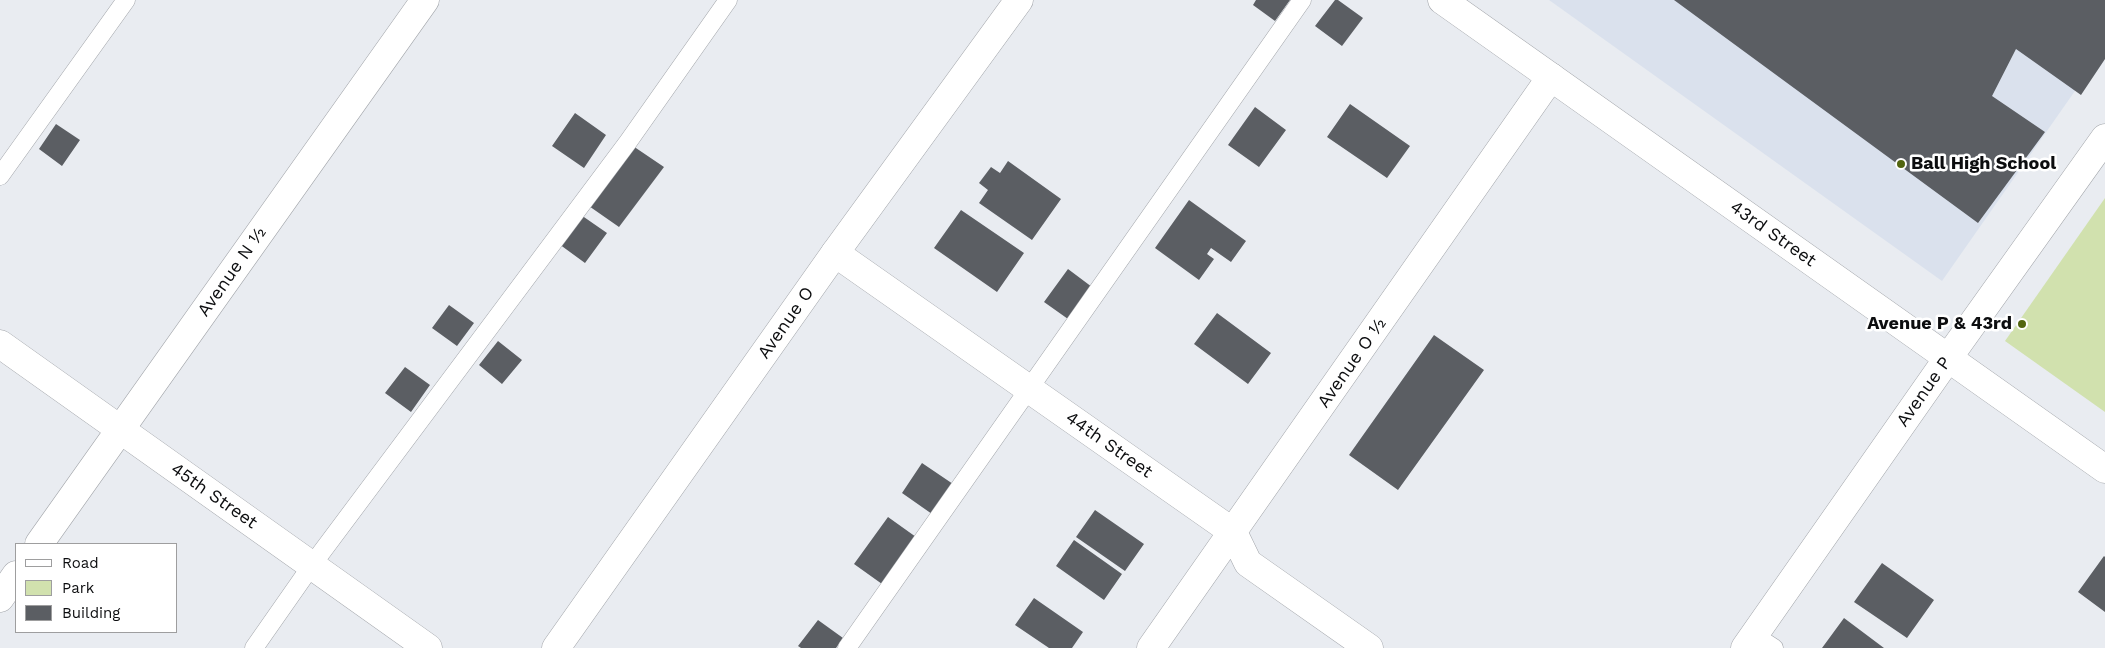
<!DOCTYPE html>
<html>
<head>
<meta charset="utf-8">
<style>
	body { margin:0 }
	#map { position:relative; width:2105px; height:648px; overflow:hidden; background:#e9ecf1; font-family:"Work Sans",sans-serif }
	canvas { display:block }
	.legend { position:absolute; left:15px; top:543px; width:162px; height:90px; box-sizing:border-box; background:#fff; border:1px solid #9e9e9f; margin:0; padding:6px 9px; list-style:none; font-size:15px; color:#0c0d0f }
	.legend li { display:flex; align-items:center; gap:10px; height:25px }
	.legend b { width:25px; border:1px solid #9e9e9f }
</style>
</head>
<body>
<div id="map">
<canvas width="2105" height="648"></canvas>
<ul class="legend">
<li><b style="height:6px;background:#fff"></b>Road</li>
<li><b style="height:14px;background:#d1e1ae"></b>Park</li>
<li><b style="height:14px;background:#5b5e63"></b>Building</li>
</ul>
</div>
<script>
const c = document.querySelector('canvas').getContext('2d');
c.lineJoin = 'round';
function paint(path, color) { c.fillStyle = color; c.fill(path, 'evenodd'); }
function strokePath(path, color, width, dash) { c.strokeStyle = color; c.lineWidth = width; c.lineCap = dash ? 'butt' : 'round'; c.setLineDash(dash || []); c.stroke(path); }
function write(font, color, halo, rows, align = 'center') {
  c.font = font + ' "Work Sans",sans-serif'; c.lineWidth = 5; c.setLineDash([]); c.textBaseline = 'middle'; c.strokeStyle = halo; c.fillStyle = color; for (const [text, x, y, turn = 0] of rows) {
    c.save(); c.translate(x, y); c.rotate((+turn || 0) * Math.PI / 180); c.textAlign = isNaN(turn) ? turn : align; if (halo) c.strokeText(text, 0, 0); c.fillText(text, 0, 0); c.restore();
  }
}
paint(new Path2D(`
	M1549 0H2105V48L1942 281Z`), '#dae1ed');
paint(new Path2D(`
	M2105 198V412L2005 341Z`), '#d1e1ae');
paint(new Path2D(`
	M1256 0H1290L1275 21 1253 5Z
	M1335 0H1338L1363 18 1342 46 1315 26Z
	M1674 0H2105V59L2081 95 2016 49 1992 96 2045 132 1978 223Z
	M1350 104 1410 146 1387 178 1327 137Z
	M1255 107 1286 130 1259 167 1228 145Z
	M575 113 606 135 584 168 552 146Z
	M56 124 80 140 62 166 39 149Z
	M630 144 664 167 619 227 586 204Z
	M1008 161 1061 199 1032 240 979 203 988 190 979 183 991 167 1000 173Z
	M1189 200 1246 241 1231 262 1211 248 1207 254 1214 259 1199 280 1155 248Z
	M961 210 1024 253 997 292 934 248Z
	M581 215 607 233 585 263 559 244Z
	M1068 269 1092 287 1068 319 1044 302Z
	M449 305 474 323 457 346 432 328Z
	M1217 313 1271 353 1248 384 1194 344Z
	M1434 335 1484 370 1398 490 1349 455Z
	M498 341 522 360 502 384 479 365Z
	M405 367 430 385 411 412 385 393Z
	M922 463 953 484 932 514 902 493Z
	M1095 510 1144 544 1125 571 1076 537Z
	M888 517 916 537 882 584 854 564Z
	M1074 540 1122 574 1104 600 1056 566Z
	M2104 556 2105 557V612L2078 592Z
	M1882 563 1934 600 1907 638 1854 602Z
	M1034 598 1083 632 1072 648H1049L1015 625Z
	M1844 618 1884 648H1822Z
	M818 620 843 638 836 648H801L798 646Z`), '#5b5e63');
const service = new Path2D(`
	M0 176 126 0
	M1754 635 1774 648
	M254 648 312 565 628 142 728 0
	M847 648 1302 0`);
const minor = new Path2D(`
	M835 253 1233 532 1248 563 1369 648
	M39 544 425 0
	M0 598 16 575
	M1151 648 1551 77`);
const tertiary = new Path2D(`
	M1442 0 2105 469`);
const secondary = new Path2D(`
	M0 344 428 648
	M556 648 835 253 1019 0
	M1745 648 1948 358 2105 138`);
strokePath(service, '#a1a4a9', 19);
strokePath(minor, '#a1a4a9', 29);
strokePath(tertiary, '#a1a4a9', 29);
strokePath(secondary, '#a1a4a9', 29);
strokePath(service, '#fff', 18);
strokePath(minor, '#fff', 28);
strokePath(tertiary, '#fff', 28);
strokePath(secondary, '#fff', 28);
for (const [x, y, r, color] of [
	[1901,164,5,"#526510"],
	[2022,324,5,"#526510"]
]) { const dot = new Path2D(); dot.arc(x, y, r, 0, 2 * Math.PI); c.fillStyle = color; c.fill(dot); strokePath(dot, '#fff', 2); }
write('bold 18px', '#0c0d0f', '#fff', [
	["Ball High School",1911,164],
	["Avenue P & 43rd",2012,324,"right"]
], 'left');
write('18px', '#0c0d0f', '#fff', [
	["43rd Street",1773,234,35],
	["Avenue N ½",232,272,-55],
	["Avenue O",786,323,-55],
	["Avenue O ½",1352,363,-55],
	["Avenue P",1924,392,-55],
	["44th Street",1109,445,35],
	["45th Street",214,496,35]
]);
</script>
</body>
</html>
